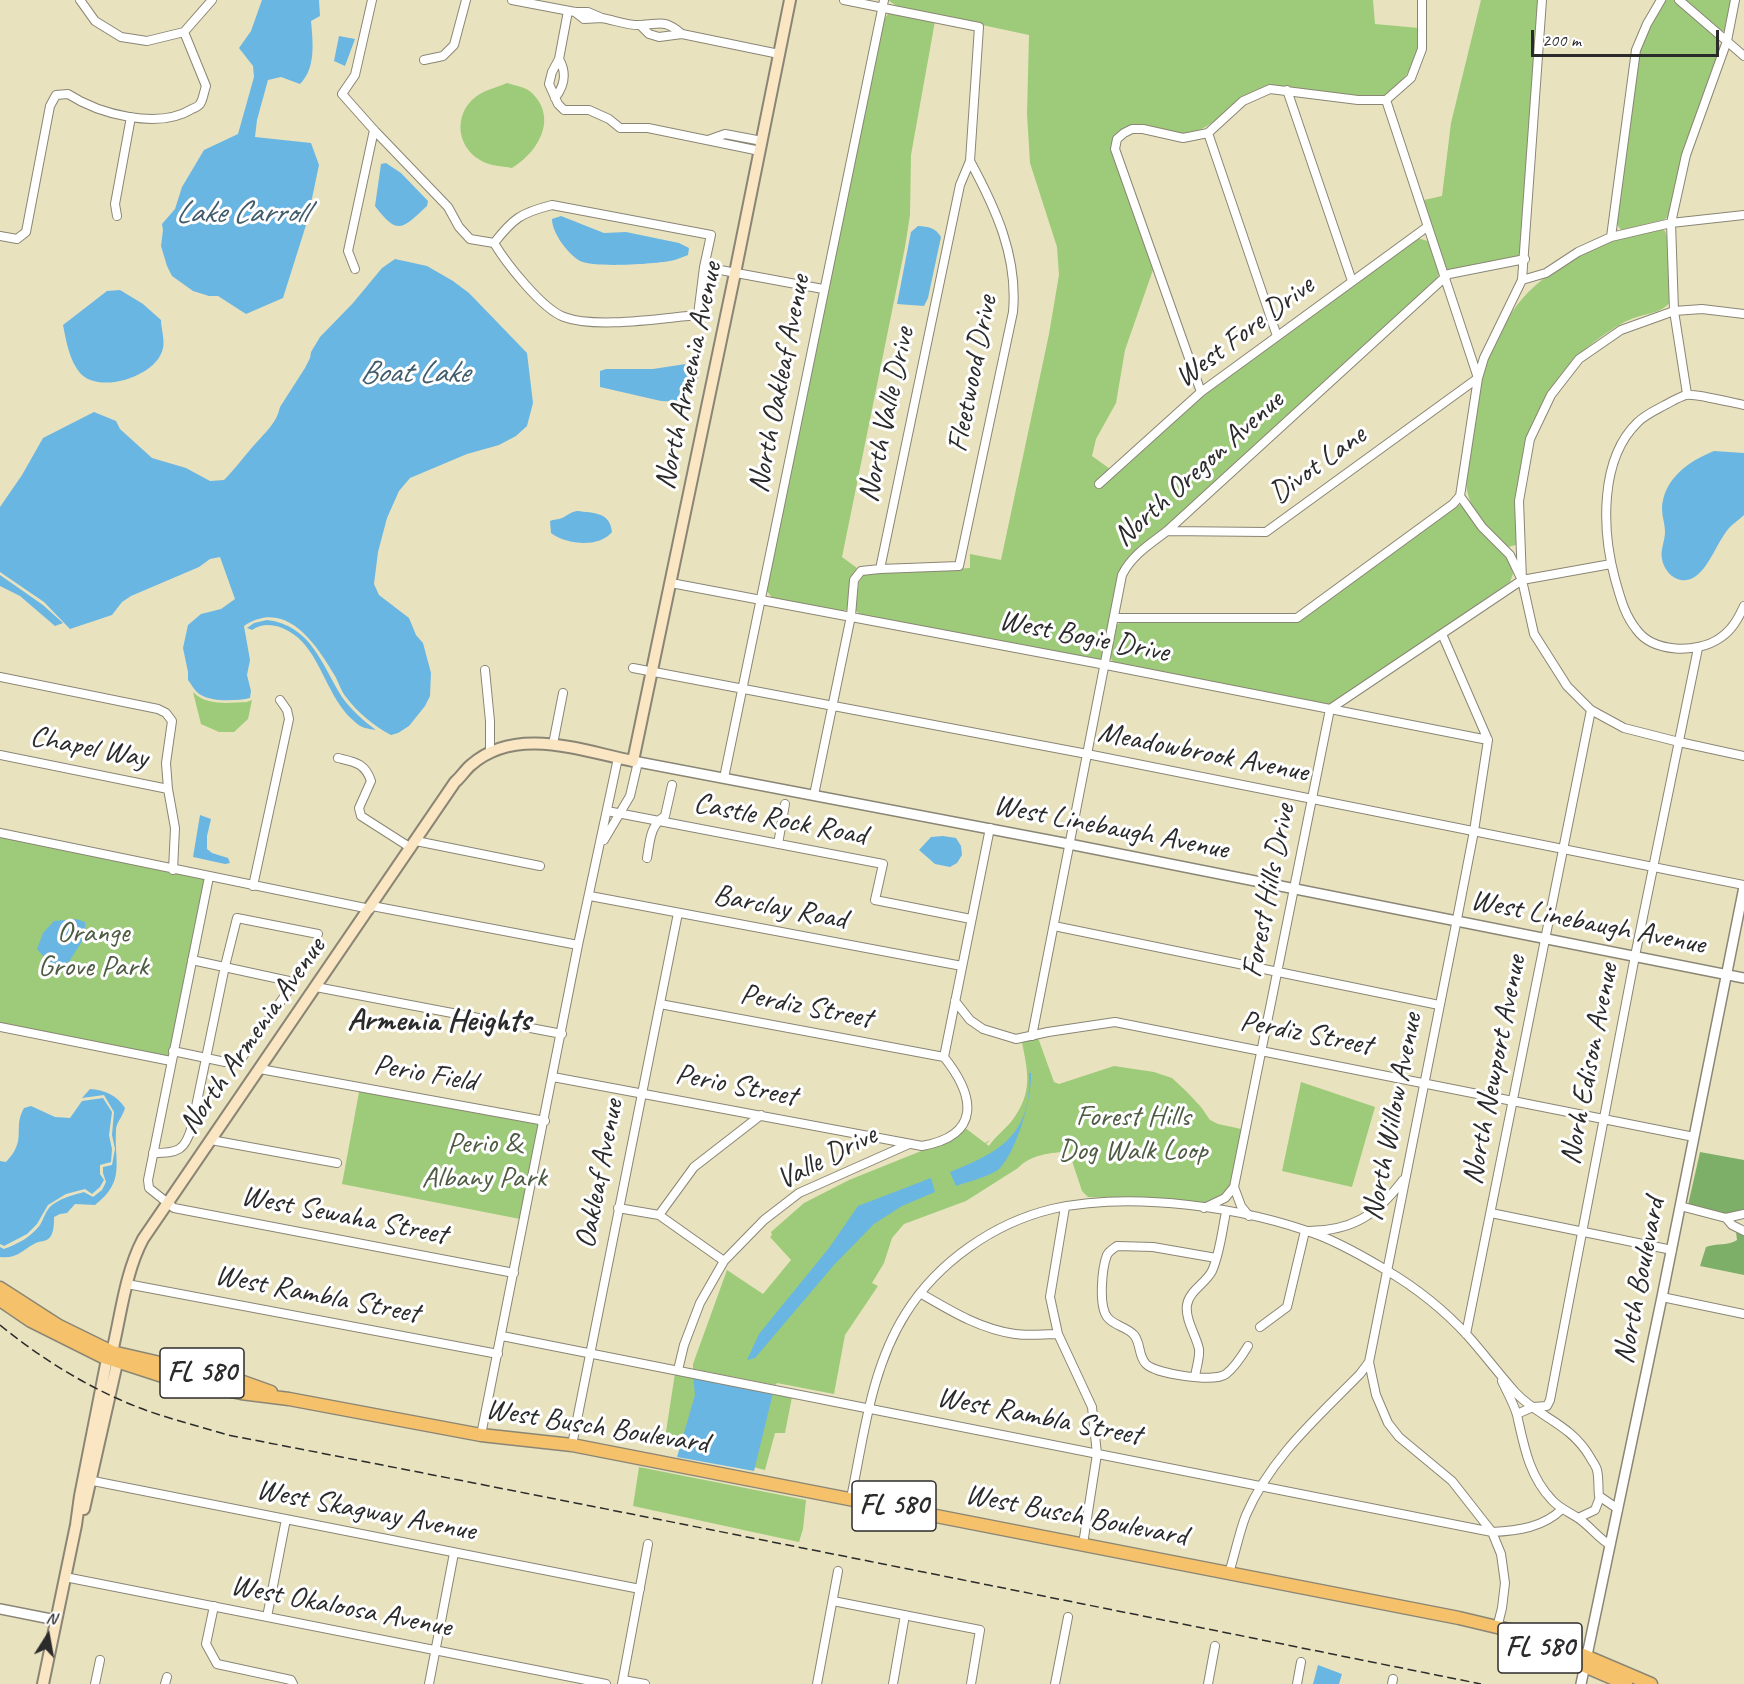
<!DOCTYPE html>
<html>
<head>
<meta charset="utf-8">
<style>
	body { margin:0 }
	#map { position:relative; width:1744px; height:1684px; overflow:hidden; background:#e9e2bf; font-family:Caveat,sans-serif }
	canvas { display:block }
	.north { position:absolute; left:18px; top:1606px; width:60px; height:60px; -webkit-text-stroke:4px #fff; paint-order:stroke; rotate:11deg; font-size:16px; font-weight:700; line-height:24px; text-align:center; color:#2b2b2b }
	.north::after { content:''; display:block; margin:auto; width:21px; height:27px; background:#2b2b2b; clip-path:polygon(50% 0,100% 100%,50% 72%,0 100%) }
	.scale { position:absolute; left:1531px; top:30px; width:188px; height:27px; box-sizing:border-box; border:3px solid #2b2b2b; border-top:0; padding-left:8px; font-size:18px; line-height:21px; white-space:nowrap; color:#2b2b2b; -webkit-text-stroke:4px #fff; paint-order:stroke }
</style>
</head>
<body>
<div id="map">
<canvas width="1744" height="1684"></canvas>
<div class="north">N</div>
<div class="scale">200 m</div>
</div>
<script>
const c = document.querySelector('canvas').getContext('2d');
c.lineJoin = 'round';
function paint(path, color) { c.fillStyle = color; c.fill(path, 'evenodd'); }
function strokePath(path, color, width, dash) { c.strokeStyle = color; c.lineWidth = width; c.lineCap = dash ? 'butt' : 'round'; c.setLineDash(dash || []); c.stroke(path); }
function write(font, color, halo, rows, align = 'center') {
  c.font = font + ' Caveat,sans-serif'; c.lineWidth = 6; c.setLineDash([]); c.textBaseline = 'middle'; c.strokeStyle = halo; c.fillStyle = color; for (const [text, x, y, turn = 0] of rows) {
    c.save(); c.translate(x, y); c.rotate((+turn || 0) * Math.PI / 180); c.textAlign = isNaN(turn) ? turn : align; if (halo) c.strokeText(text, 0, 0); c.fillText(text, 0, 0); c.restore();
  }
}
paint(new Path2D(`
	M888 0H1373L1375 24 1419 28C1419 47 1415 68 1400 82 1395 87 1390 94 1383 96 1373 99 1361 97 1351 96 1327 94 1282 83 1260 89 1247 92 1236 104 1226 112 1190 144 1172 134 1128 128L1113 145 1154 267 1125 350 1116 403 1096 439 1092 456 1117 474 1217 383 1417 238 1428 241 1439 273 1436 283 1123 565 1118 578 1104 658 1099 660 861 615 855 610 859 582 864 574 970 568V554L1001 560 1049 334 1059 275 1057 247 1030 163 1027 114 1029 35 898 7Z
	M1481 0H1539L1523 257 1448 272 1445 269 1424 200 1442 196 1451 123Z
	M1665 0H1675L1718 40 1721 50 1683 156 1668 217 1663 220 1621 230 1616 223 1639 53 1648 28Z
	M1684 0H1732L1725 30 1721 33Z
	M891 13 935 21 911 155 910 215 905 247 842 557 857 568 853 574 849 608 842 612 774 600 766 590 882 22 888 14Z
	M507 83C516 86 527 87 533 94 558 120 537 153 512 168 502 166 489 166 480 160 454 145 454 109 480 94 488 89 498 87 507 83Z
	M1662 229 1665 231 1668 240 1670 302C1662 314 1641 314 1629 320 1623 322 1618 326 1613 329 1531 379 1520 456 1516 545L1508 547C1487 533 1467 507 1466 482L1481 380C1498 326 1518 292 1566 263 1580 255 1593 246 1608 241 1625 236 1644 233 1662 229Z
	M1460 505 1464 507 1511 564 1513 574 1510 582 1331 706 1114 663 1110 657 1117 625 1122 621 1300 620 1454 506Z
	M193 692C206 706 229 703 247 702L252 700 248 719 234 732H219L201 724Z
	M0 836 205 879 168 1058 0 1026Z
	M1037 1035 1054 1082 1059 1084 1114 1066 1154 1072 1172 1078 1186 1091 1201 1107 1210 1120 1218 1124 1246 1130 1234 1187 1221 1197 1206 1203 1088 1197 1082 1191 1069 1152C1051 1152 1030 1155 1018 1168L966 1201 904 1224 892 1238 884 1263 872 1283 878 1286 845 1335 834 1394 777 1383 775 1385 693 1369V1364L727 1270 763 1294 791 1260 770 1237 772 1235 771 1232 804 1203 849 1180 956 1137 964 1127 985 1143 990 1140 986 1144 989 1146C995 1137 1004 1130 1011 1122 1034 1092 1028 1072 1021 1038Z
	M1301 1082 1375 1107 1352 1187 1282 1171Z
	M360 1087 545 1121 525 1220 342 1184Z
	M675 1373 792 1397 785 1433H775L765 1470 664 1445Z
	M639 1467 806 1500 803 1529 799 1542 633 1506Z`), '#9dcb79');
paint(new Path2D(`
	M1700 1152 1744 1160V1210L1725 1214 1688 1205Z
	M1736 1232 1744 1234V1275L1700 1266 1706 1247C1717 1243 1729 1246 1737 1240Z`), '#7eaf69');
paint(new Path2D(`
	M262 0H319L320 16 311 21C313 43 316 68 300 84L281 77 268 80 257 120 255 137 311 143 319 165 307 222 283 298 246 314 218 296H209L193 291 172 276 167 266 161 246 163 230 162 224 175 209 182 187 204 150 238 134 254 77 253 66 239 48 251 31Z
	M339 36 355 39 345 66 334 61Z
	M386 163 401 173 428 201 427 206C403 228 398 237 375 206L381 164Z
	M561 216 604 233 626 232 679 243 689 248 688 255C682 257 676 260 670 261 654 264 594 268 580 261 568 254 552 233 552 219Z
	M918 226C929 227 935 227 941 237L928 298 924 306 897 304 911 232Z
	M395 259 427 266 453 281 469 293 527 353 533 403 527 426 516 436 499 445 467 454 410 478 399 491 387 518 378 552 374 584 379 595 409 618 416 635 423 643 431 673 430 696 425 706 409 726 398 733 391 735C374 726 357 712 346 697 341 691 339 683 335 676 316 644 286 598 244 626L250 660 247 675 251 691 250 698C237 701 212 702 201 695 195 692 192 685 188 680V672L183 648 188 625 201 614 221 609 235 599 220 557 210 559 199 567 131 596 122 602 112 615 70 629 44 602 0 572V507L22 475 43 438 94 412 116 421 120 429 152 458 186 468 210 481 224 480C236 468 245 455 256 443 266 432 277 422 280 407L305 368 310 358 311 352 320 337 353 303 382 268Z
	M120 290 143 304 161 320C161 328 165 340 163 348 158 376 99 395 80 373 69 360 66 340 63 325L107 291Z
	M692 363 699 368 698 378 684 402 661 401 600 387V371L606 369H653Z
	M1714 451 1744 453V515C1740 519 1734 523 1730 527 1718 540 1710 566 1696 576 1681 587 1665 575 1662 559 1660 550 1665 541 1665 532 1665 524 1662 517 1662 509 1663 479 1689 461 1714 451Z
	M577 511C594 513 610 512 612 532 599 548 567 545 551 533L550 521C554 519 558 520 562 518 568 515 571 512 577 511Z
	M0 575 43 605 63 623 55 626 20 596 0 586Z
	M267 620C311 625 322 665 342 697 350 709 365 722 376 730 369 729 361 728 355 722 331 702 324 668 305 645 293 630 269 618 252 630L247 628 254 623Z
	M200 815 211 819 207 836V849L212 853 228 858 230 863 225 864 193 857Z
	M943 836 956 838 961 846 962 855 957 863 950 867 935 864 919 850 931 837Z
	M76 919 85 922C87 939 77 948 69 962L55 966 49 963 37 949 43 933 54 921Z
	M1029 1073H1031C1032 1098 1017 1151 999 1169 991 1176 967 1182 956 1186L950 1172C1000 1152 1032 1135 1029 1073Z
	M90 1089C104 1090 117 1095 125 1108 123 1116 116 1123 116 1130 114 1163 126 1181 95 1205L75 1204 67 1213 60 1214 54 1217C54 1224 54 1230 51 1236 46 1243 40 1240 34 1244 21 1251 17 1259 0 1257V1247L4 1249C18 1244 31 1237 40 1225 43 1220 45 1213 49 1208 57 1199 73 1195 84 1192L93 1197 102 1190 106 1182 103 1173V1167L112 1165 115 1149 112 1135 114 1112 104 1095 82 1098Z
	M103 1098 112 1112 109 1135 112 1149 111 1162 100 1165V1174L104 1180 100 1187 92 1194 85 1189 66 1194 48 1205 37 1224 27 1234 4 1246 0 1244V1161L6 1162C28 1139 12 1129 24 1108L31 1106 55 1117 70 1118 82 1101Z
	M931 1178 935 1192 902 1206 874 1224 834 1265 755 1358 747 1360 759 1334 829 1248 858 1206Z
	M693 1376 773 1393 754 1471 677 1457 695 1395Z
	M1318 1665 1342 1674 1339 1684H1313Z`), '#6ab6e3');
const minor = new Path2D(`
	M80 0 95 21 121 37 147 41 184 32 212 0
	M372 0 355 75 342 94 374 130 448 207 459 227 470 239 494 243C506 263 542 309 564 317 596 329 662 318 698 315L704 267 711 235 552 205C520 213 513 219 494 243
	M512 0 575 12H588L602 18 584 19 575 12
	M1679 0 1744 56
	M568 11 559 59 552 72 549 84 558 104 564 110H589L609 119 620 128H648L760 151
	M602 18C614 20 629 26 641 25 661 24 664 19 682 34
	M640 25 649 34 659 37 682 34 779 54
	M424 60 443 56 454 45 466 0
	M1287 90 1352 281
	M555 98C565 85 567 73 559 59
	M1386 100 1411 78 1422 49V0
	M1208 133 1277 336
	M708 140 725 134 762 141
	M117 216 115 204 131 117
	M0 236 17 239 26 232 50 106 56 95 68 94C99 114 158 130 192 109 194 108 198 107 200 104 203 100 204 91 206 86L184 32
	M1611 237 1636 50 1647 24 1661 0
	M704 267 823 289
	M355 269 348 251 374 130
	M1522 280 1546 273 1578 252 1611 237 1671 223 1744 215
	M1744 314 1702 309 1674 311 1621 330 1579 359 1551 395 1530 439 1519 501 1522 580 1534 634 1567 686 1591 710 1624 728 1679 742 1744 756
	M1201 392 1115 149 1117 139 1124 133 1132 129H1143L1183 138 1208 133 1243 101 1270 89 1358 100H1386
	M1687 394 1674 311 1671 223 1686 155 1727 41 1735 0
	M1744 405C1733 403 1694 393 1686 395 1679 397 1671 402 1665 405 1656 410 1645 415 1638 422 1599 459 1602 531 1615 579 1620 596 1624 614 1636 629 1653 653 1697 654 1720 638 1732 630 1738 619 1744 606
	M1099 484 1201 392 1427 227
	M1167 531 1266 532 1478 378 1386 100
	M880 569 959 566 1013 312C1018 257 996 209 970 161
	M1520 576 1510 555 1482 527 1460 496 1478 378 1484 358 1522 280 1542 0
	M671 583 1106 665 1488 740
	M1114 618H1297L1453 504 1460 496
	M633 668 1087 754 1744 885
	M485 670 490 721V753
	M0 677 158 709 166 713 172 721 166 763 168 789 175 828 173 870
	M553 744 563 693
	M0 755 168 789
	M338 758C355 762 365 763 371 781L359 808 361 816 411 848
	M724 778 884 0
	M814 795 851 616 854 580 861 571 880 569 960 185 970 161 979 27 844 0
	M607 811 883 864 875 900 971 919
	M0 833 370 909
	M604 840 630 796 638 762
	M416 841 540 866
	M778 844 785 804
	M647 858C650 841 650 825 665 816L672 785
	M209 877 148 1180 149 1188 174 1208 514 1273
	M253 886 289 719 287 710 280 700
	M590 896 962 966
	M372 906 578 945
	M1054 926 1439 1005
	M316 987 562 1034
	M955 1001 970 1020 983 1029 1016 1039 1048 1032 1115 1022 1694 1137
	M660 1004 944 1057
	M0 1027 171 1061
	M1032 1036 1122 575C1132 555 1150 544 1167 531L1444 278 1449 274 1525 259
	M173 1051 225 1062H239L288 991 289 981 192 960
	M260 1069 545 1121
	M553 1077 922 1146C982 1135 975 1096 944 1057L990 828
	M211 1140 337 1163
	M153 1153C178 1153 185 1151 192 1126L225 966 237 918 318 934
	M1234 1187 1241 1206 1249 1216
	M1680 1206 1726 1218 1744 1214
	M1065 1207 1050 1297 1058 1334 1092 1407 1097 1454 1083 1544
	M618 1208 659 1215 724 1261
	M1204 1208 1225 1198 1234 1187 1330 709 1522 580 1611 564
	M1491 1213 1672 1250
	M659 1215 694 1167 761 1115
	M1726 1218 1732 1225 1744 1231
	M1216 1258 1153 1247 1117 1246C1114 1248 1109 1251 1107 1255 1102 1268 1098 1307 1108 1318 1115 1326 1127 1327 1134 1335 1141 1343 1138 1356 1146 1364 1156 1374 1214 1383 1226 1374 1235 1367 1242 1356 1248 1346
	M127 1284 498 1354
	M920 1293C951 1311 980 1329 1015 1334 1029 1336 1044 1334 1058 1334
	M1662 1297 1744 1314
	M1260 1327 1287 1307 1305 1231C1350 1232 1376 1216 1403 1180
	M1466 1334 1591 710
	M502 1336 1492 1532C1518 1531 1544 1527 1562 1509
	M1369 1362 1376 1395 1388 1423 1399 1437 1452 1481 1492 1532 1501 1554 1505 1583 1502 1608 1497 1628
	M678 1370 684 1345 700 1303 724 1261 764 1220 799 1193 909 1144
	M1195 1377C1196 1368 1200 1358 1199 1349 1196 1335 1185 1320 1187 1305 1189 1291 1206 1283 1212 1271 1220 1253 1222 1231 1226 1212
	M1502 1381C1507 1392 1514 1404 1517 1415 1524 1446 1529 1476 1552 1500 1559 1508 1569 1512 1578 1518 1590 1526 1598 1538 1610 1545
	M1517 1414 1533 1407 1547 1406 1550 1400 1635 956 1698 648
	M481 1435 578 945 618 758
	M572 1445 678 913
	M88 1480 640 1589
	M851 1498C864 1435 871 1368 906 1313 938 1262 994 1223 1052 1209 1132 1191 1245 1207 1321 1236 1343 1245 1366 1258 1386 1270 1415 1287 1445 1311 1468 1336 1484 1354 1499 1374 1515 1392 1539 1418 1570 1423 1590 1457 1592 1461 1596 1466 1597 1470 1599 1478 1598 1488 1599 1496L1618 1509
	M1578 1518 1595 1510 1600 1497
	M1229 1573C1235 1554 1239 1533 1246 1515 1271 1457 1318 1417 1360 1374L1369 1362 1458 914 1474 831 1488 740 1442 634
	M65 1577 606 1684
	M833 1601 980 1630 971 1684
	M214 1606 206 1644 217 1664 291 1680 293 1684
	M267 1617 286 1519
	M623 1680 645 1684
	M95 1684 100 1660
	M165 1684 167 1677
	M429 1684 454 1553
	M622 1684 648 1544
	M817 1684 838 1571
	M893 1684 905 1615
	M1055 1684 1068 1617
	M1208 1684 1215 1646
	M1297 1684 1301 1662
	M1392 1684 1393 1679`);
const tertiary = new Path2D(`
	M633 761 1069 844 1744 978
	M0 1609 56 1620
	M1581 1684 1662 1297 1744 887`);
const secondary = new Path2D(`
	M84 1509 117 1363 114 1355
	M43 1684 76 1525 80 1496 107 1359 112 1352C121 1315 125 1273 143 1239L455 782C461 777 465 770 471 765 516 725 582 751 633 761L735 273 790 0`);
const primary = new Path2D(`
	M0 1288 59 1326 112 1352 243 1382 271 1392
	M0 1300 31 1321 101 1356 172 1379 241 1393 289 1399 481 1435 572 1445 1459 1618 1543 1638 1651 1684
	M1520 1638 1626 1684`);
strokePath(minor, '#8a8675', 10);
strokePath(tertiary, '#8a8675', 12);
strokePath(secondary, '#8a8675', 14);
strokePath(primary, '#8a8675', 15);
strokePath(minor, '#fff', 8);
strokePath(tertiary, '#fff', 9);
strokePath(secondary, '#fbe6c4', 10);
strokePath(primary, '#f5c16b', 12);
strokePath(new Path2D(`
	M0 1325C44 1361 95 1392 148 1411 174 1420 201 1427 228 1435 646 1516 1064 1600 1481 1684`), '#2b2b2b', 1.5, [9, 4.5]);
for (const [x, y, w] of [
	[202,1373,84],
	[894,1506,84],
	[1540,1648,84]
]) { const box = new Path2D(); box.roundRect(x - w / 2, y - 25, w, 50, 4.5); c.fillStyle = '#fff'; c.fill(box); strokePath(box, '#2b2b2b', 1.5); }
write('bold 28px', '#2b2b2b', null, [
	["FL 580",202,1373],
	["FL 580",894,1506],
	["FL 580",1540,1648]
]);
write('30px', '#2b2b2b', '#fff', [
	["West Fore Drive",1245,332,-37],
	["Fleetwood Drive",973,374,-79],
	["North Armenia Avenue",689,376,-78],
	["North Oakleaf Avenue",780,384,-79],
	["North Valle Drive",887,415,-78],
	["Divot Lane",1318,465,-36],
	["North Oregon Avenue",1199,469,-42],
	["West Bogie Drive",1084,637,11],
	["Chapel Way",89,748,11],
	["Meadowbrook Avenue",1203,753,11],
	["Castle Rock Road",780,820,11],
	["West Linebaugh Avenue",1111,828,11],
	["Forest Hills Drive",1269,891,-79],
	["Barclay Road",780,908,11],
	["West Linebaugh Avenue",1588,923,11],
	["Perdiz Street",806,1007,11],
	["Perdiz Street",1306,1034,11],
	["North Armenia Avenue",253,1036,-55],
	["Norh Edison Avenue",1590,1064,-79],
	["North Newport Avenue",1495,1070,-79],
	["Perio Field",425,1074,10],
	["Perio Street",736,1086,11],
	["North Willow Avenue",1393,1117,-79],
	["Valle Drive",827,1158,-27],
	["Oakleaf Avenue",600,1174,-79],
	["West Sewaha Street",344,1216,11],
	["North Boulevard",1640,1281,-79],
	["West Rambla Street",317,1295,11],
	["West Rambla Street",1039,1417,11],
	["West Busch Boulevard",597,1427,9],
	["West Skagway Avenue",366,1511,11],
	["West Busch Boulevard",1076,1516,11],
	["West Okaloosa Avenue",341,1607,11]
]);
write('30px', '#4d5b42', '#fff', [
	["Orange",93,933],
	["Grove Park",93,967],
	["Forest Hills",1133,1117],
	["Dog Walk Loop",1133,1151],
	["Perio &",484,1144],
	["Albany Park",484,1178]
]);
write('italic 32px', '#415c6b', '#fff', [
	["Lake Carroll",241,214],
	["Boat Lake",414,374]
]);
write('bold 32px', '#2b2b2b', '#fff', [
	["Armenia Heights",439,1022]
]);
</script>
</body>
</html>
